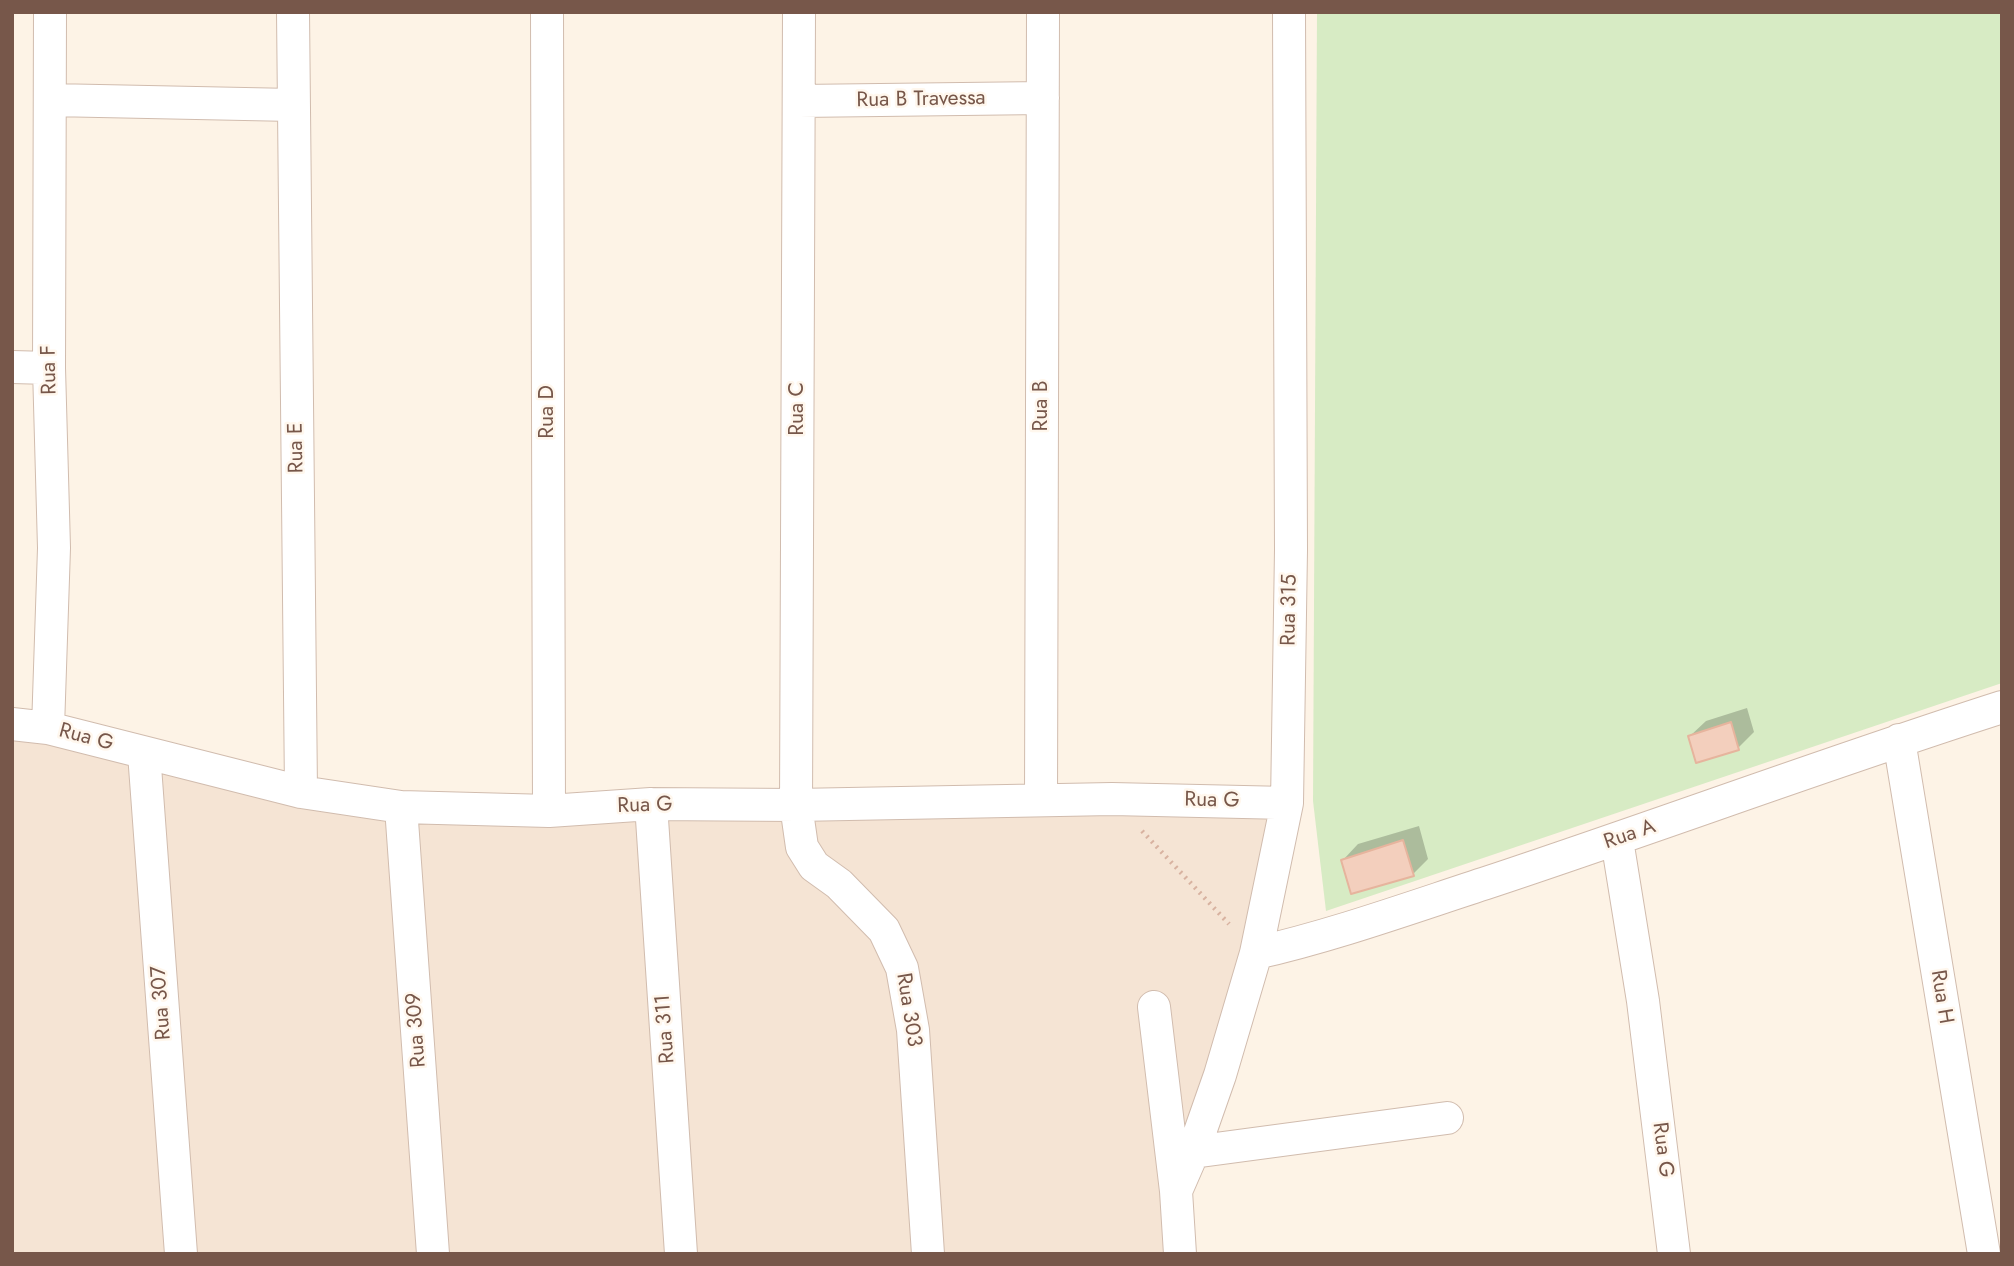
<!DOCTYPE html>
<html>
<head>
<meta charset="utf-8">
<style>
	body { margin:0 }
	#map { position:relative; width:2014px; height:1266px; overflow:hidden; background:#fdf3e6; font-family:Jost,sans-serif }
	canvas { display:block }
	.frame { position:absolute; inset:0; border:14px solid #77574a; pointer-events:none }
</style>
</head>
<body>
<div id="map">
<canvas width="2014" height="1266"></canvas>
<div class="frame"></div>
</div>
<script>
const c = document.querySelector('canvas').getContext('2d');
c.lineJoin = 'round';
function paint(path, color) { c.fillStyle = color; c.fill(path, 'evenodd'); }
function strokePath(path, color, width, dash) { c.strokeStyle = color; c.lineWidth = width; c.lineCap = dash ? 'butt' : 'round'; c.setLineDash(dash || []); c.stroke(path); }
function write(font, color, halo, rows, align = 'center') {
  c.font = font + ' Jost,sans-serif'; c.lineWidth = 5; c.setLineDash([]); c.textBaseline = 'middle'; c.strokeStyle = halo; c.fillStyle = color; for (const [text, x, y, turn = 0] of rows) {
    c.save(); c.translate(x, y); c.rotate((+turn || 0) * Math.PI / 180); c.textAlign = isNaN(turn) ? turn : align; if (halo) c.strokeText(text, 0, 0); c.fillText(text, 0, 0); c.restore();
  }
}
paint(new Path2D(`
	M12 724 401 807 1287 803 1193 1152 1180 1254H12Z`), '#f5e4d4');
paint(new Path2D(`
	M1317 12H2002V683L1326 911 1313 801Z`), '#d7ebc4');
paint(new Path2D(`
	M1747 708 1754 732 1738 748 1690 736 1706 721Z
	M1419 826 1428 859 1413 874 1343 860 1358 844Z`), '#0003');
const building = new Path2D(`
	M1731 722 1739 750 1696 763 1688 736Z
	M1403 840 1414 876 1351 894 1341 860Z`);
paint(building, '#f3cfbd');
strokePath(building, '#e6b49d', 2);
const minor = new Path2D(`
	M293 12 301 792
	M547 12 549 811
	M799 12 796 805 802 847 814 866 839 884 884 930 902 968 913 1030 928 1254
	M51 100 293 105
	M799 101 1043 98
	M12 367 49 368
	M12 724 48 728 301 792 401 807 549 811 651 804 796 805 1112 799 1287 803
	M48 728 54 548 49 368 50 12
	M1899 740 1984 1254
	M144 753 181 1254
	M1041 800 1043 12
	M651 804 681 1254
	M401 807 433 1254
	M1617 840 1643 1001 1674 1254
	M1256 953C1335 935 1412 907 1489 882 1661 825 1830 762 2002 707
	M1154 1007 1176 1191 1180 1254
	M1193 1152 1447 1118
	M1176 1191 1193 1152 1220 1075 1256 953 1287 803 1291 550 1289 12`);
strokePath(minor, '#d1bcae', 34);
strokePath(new Path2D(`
	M1142 831 1229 924`), '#d8b2a0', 4.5, [2, 5]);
strokePath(minor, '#fff', 32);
write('21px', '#77574a', '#fff7ed', [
	["Rua B Travessa",921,100,-1],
	["Rua F",50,370,-91],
	["Rua B",1042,406,-90],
	["Rua C",798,409,-90],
	["Rua D",548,412,-90],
	["Rua E",297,448,-91],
	["Rua 315",1290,610,-89],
	["Rua G",86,738,15],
	["Rua G",1212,801,1],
	["Rua G",645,806,-2],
	["Rua A",1630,835,-19],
	["Rua H",1941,997,81],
	["Rua 307",162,1003,-94],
	["Rua 303",908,1010,81],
	["Rua 311",666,1029,-94],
	["Rua 309",417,1030,-94],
	["Rua G",1662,1150,83]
]);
</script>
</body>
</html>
